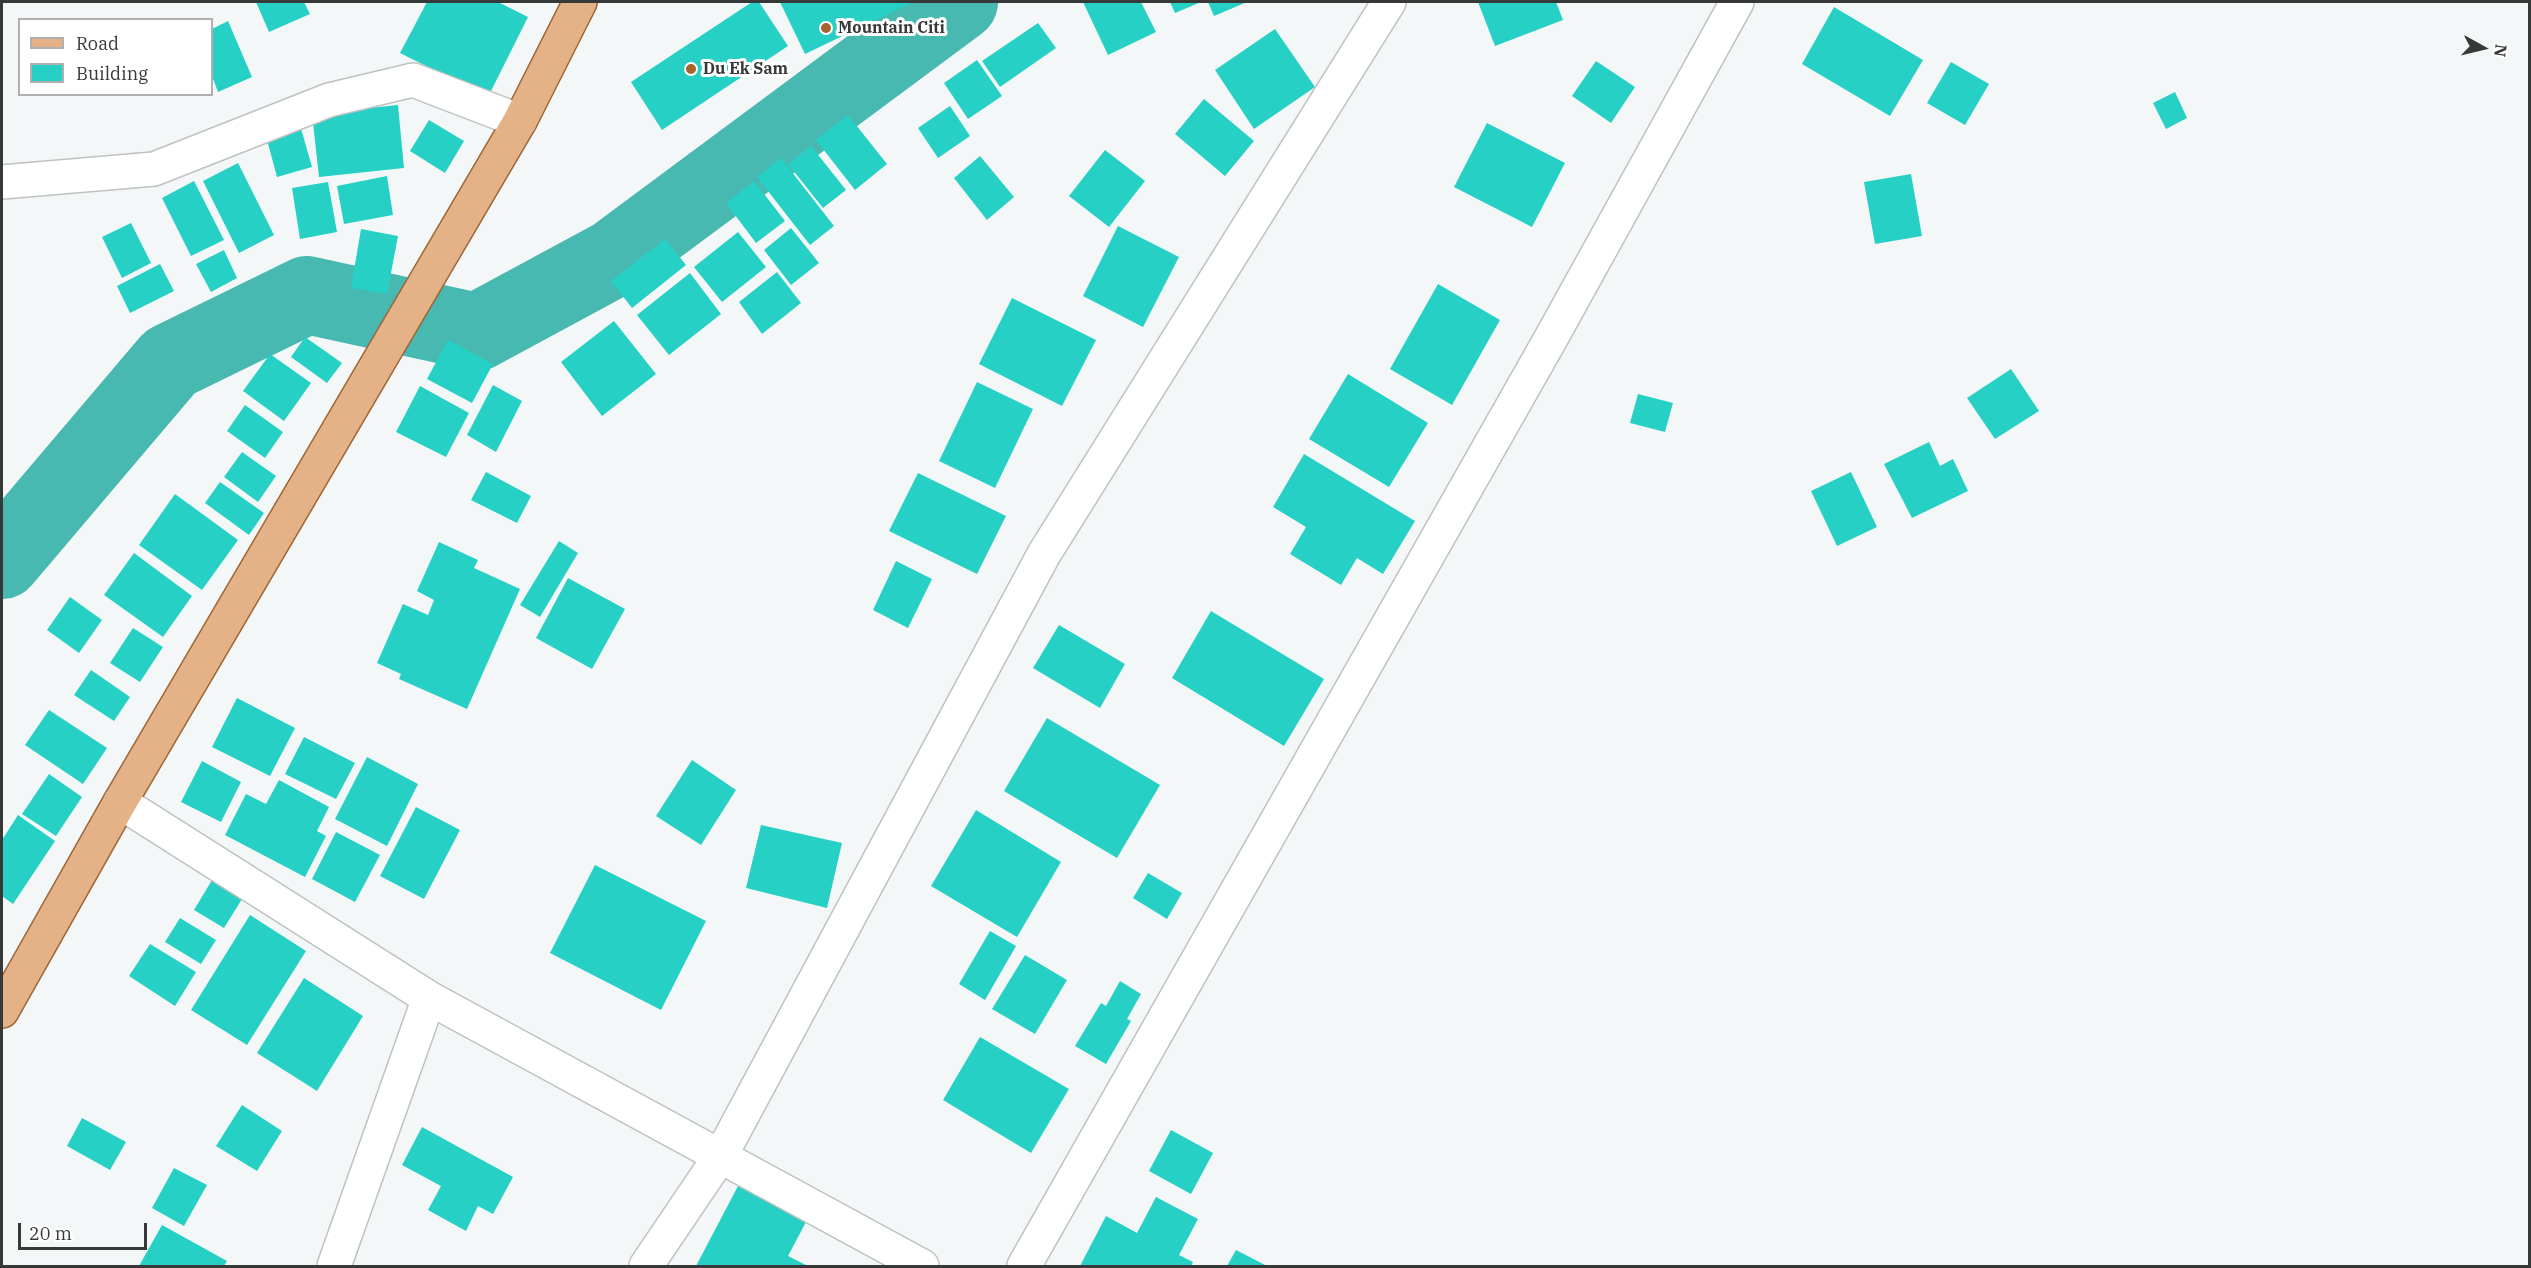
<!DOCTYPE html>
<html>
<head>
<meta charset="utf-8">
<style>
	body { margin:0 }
	#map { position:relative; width:2531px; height:1268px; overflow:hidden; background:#f3f7f7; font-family:"IBM Plex Serif",serif }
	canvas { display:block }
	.frame { position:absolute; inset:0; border:3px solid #373938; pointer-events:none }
	.legend { position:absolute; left:18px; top:18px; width:195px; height:78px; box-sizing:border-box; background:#fff; border:2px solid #afb0af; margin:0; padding:8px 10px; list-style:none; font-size:18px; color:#373938 }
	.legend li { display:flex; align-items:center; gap:12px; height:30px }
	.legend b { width:30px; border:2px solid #afb0af }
	.north { position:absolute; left:2453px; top:18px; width:60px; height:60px; -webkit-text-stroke:4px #fff; paint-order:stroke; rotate:98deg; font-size:16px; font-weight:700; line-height:24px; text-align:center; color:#373938 }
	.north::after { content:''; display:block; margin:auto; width:21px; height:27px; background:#373938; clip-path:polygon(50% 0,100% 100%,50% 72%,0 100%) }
	.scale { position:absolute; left:18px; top:1223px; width:129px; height:27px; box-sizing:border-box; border:3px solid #373938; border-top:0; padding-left:8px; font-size:18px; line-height:21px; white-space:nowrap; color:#373938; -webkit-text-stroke:4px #fff; paint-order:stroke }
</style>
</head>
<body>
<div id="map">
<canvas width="2531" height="1268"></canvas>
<div class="frame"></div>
<ul class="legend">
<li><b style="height:8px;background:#e4b286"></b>Road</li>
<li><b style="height:16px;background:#26d0c5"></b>Building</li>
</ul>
<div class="north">N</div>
<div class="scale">20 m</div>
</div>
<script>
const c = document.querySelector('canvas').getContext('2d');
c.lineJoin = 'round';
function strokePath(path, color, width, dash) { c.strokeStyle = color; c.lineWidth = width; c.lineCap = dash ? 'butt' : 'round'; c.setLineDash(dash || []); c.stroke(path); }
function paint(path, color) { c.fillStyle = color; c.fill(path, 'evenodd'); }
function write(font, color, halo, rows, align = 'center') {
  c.font = font + ' "IBM Plex Serif",serif'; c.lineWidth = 6; c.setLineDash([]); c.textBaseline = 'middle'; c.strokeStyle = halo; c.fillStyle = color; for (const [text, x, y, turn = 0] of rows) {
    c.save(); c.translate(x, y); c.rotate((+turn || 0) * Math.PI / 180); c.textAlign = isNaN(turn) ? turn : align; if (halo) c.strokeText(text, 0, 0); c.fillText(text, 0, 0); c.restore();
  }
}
strokePath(new Path2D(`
	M2 560 170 362 307 295 477 332 614 258 959 2`), '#47b9b0', 78);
paint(new Path2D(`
	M256 2H304L310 14 269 32Z
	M427 2H498L528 17 488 97 400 53Z
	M752 2H759L788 46 662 130 631 82Z
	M780 2H913L805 54Z
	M1083 2H1141L1156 32 1108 55Z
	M1170 2H1201L1175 13Z
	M1208 2H1247L1214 16Z
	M1478 2H1556L1563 20 1495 46Z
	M1834 7 1923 60 1890 116 1802 64Z
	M228 21 252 77 218 92 212 76V29Z
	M1038 23 1056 48 1000 87 982 61Z
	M1275 29 1315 87 1254 129 1215 70Z
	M977 60 1002 96 968 119 944 83Z
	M1596 61 1635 87 1611 123 1572 96Z
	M1951 62 1989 84 1965 125 1927 103Z
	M2175 92 2187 118 2166 129 2153 103Z
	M1204 99 1254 141 1225 176 1175 134Z
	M398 105 404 168 319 177 312 114Z
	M950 106 970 136 938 158 918 128Z
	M848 115 887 164 855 190 816 140Z
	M429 120 464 141 445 173 410 151Z
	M1487 123 1565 163 1532 227 1454 187Z
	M300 125 312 167 277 177 266 136Z
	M811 146 846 190 823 208 788 164Z
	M1105 150 1145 181 1109 227 1069 196Z
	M980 156 1014 197 987 220 954 178Z
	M781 158 834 226 810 245 757 177Z
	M238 163 274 235 239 253 203 181Z
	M1911 174 1922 236 1875 244 1864 182Z
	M387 176 393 215 344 224 337 186Z
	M194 181 224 240 191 256 162 198Z
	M754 181 785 221 756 243 726 203Z
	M328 182 337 232 300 239 292 188Z
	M131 223 151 263 122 278 102 237Z
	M1118 226 1179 257 1143 327 1083 296Z
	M791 228 819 263 791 285 764 250Z
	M361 229 398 236 387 294 351 288Z
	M738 232 766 267 722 302 694 267Z
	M665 239 686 265 632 308 611 281Z
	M224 250 237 278 211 292 196 264Z
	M160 264 174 291 130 313 117 286Z
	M777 272 801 303 762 334 739 302Z
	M690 273 721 314 669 355 637 315Z
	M1438 284 1500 320 1452 405 1390 369Z
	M1012 298 1096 340 1062 406 979 364Z
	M614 321 656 374 602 416 561 362Z
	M305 337 342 363 327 383 291 357Z
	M448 340 493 364 472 403 427 379Z
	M270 354 311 383 284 421 243 391Z
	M2011 369 2039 411 1995 439 1967 398Z
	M1348 374 1428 423 1389 487 1309 439Z
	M977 382 1033 409 995 488 939 461Z
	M493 385 522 401 496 452 467 435Z
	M420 386 469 413 446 457 396 432Z
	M1638 394 1673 403 1665 432 1630 423Z
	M245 405 283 432 265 458 227 431Z
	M1929 442 1940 466 1953 459 1968 491 1912 518 1884 464Z
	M242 452 276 476 258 502 224 477Z
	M1304 454 1415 521 1383 574 1357 558 1341 585 1290 554 1306 527 1273 507Z
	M486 472 531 496 517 523 471 500Z
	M1851 472 1877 527 1837 546 1811 491Z
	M918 473 1006 516 977 574 889 531Z
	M220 482 264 513 249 535 205 503Z
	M175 494 238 540 202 590 139 545Z
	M559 541 578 553 540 617 520 605Z
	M439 542 478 560 474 568 520 589 467 709 399 679 401 674 377 663 403 604 428 615 434 600 417 591Z
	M134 553 192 596 163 637 104 595Z
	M896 561 932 579 908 628 873 610Z
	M568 578 625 609 592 669 536 638Z
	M70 597 102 620 79 653 47 630Z
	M1211 611 1324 679 1284 746 1172 678Z
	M1059 625 1125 664 1100 708 1033 668Z
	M133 628 163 647 140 682 110 663Z
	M91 670 130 697 114 721 74 695Z
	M237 698 295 728 270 776 212 747Z
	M49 710 107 748 83 784 25 745Z
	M1047 718 1160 785 1117 858 1004 791Z
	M304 737 355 763 336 799 285 774Z
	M367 757 418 784 387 846 335 819Z
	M692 760 736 790 701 845 656 816Z
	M202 761 241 782 221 822 181 802Z
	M49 774 82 797 56 836 22 814Z
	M279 780 329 807 317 831 326 836 305 877 225 835 246 794 266 804Z
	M416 807 460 830 424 899 380 876Z
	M976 810 1061 862 1017 937 931 886Z
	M18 815 55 841 13 904 2 896V840Z
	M761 825 842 843 827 908 746 888Z
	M336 832 380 855 355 902 312 879Z
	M595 865 706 921 661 1010 550 953Z
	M1148 873 1182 893 1167 919 1133 898Z
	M212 880 242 899 224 928 194 910Z
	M250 915 306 951 247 1045 191 1010Z
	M180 918 216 940 201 964 165 942Z
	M990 931 1016 946 985 1000 959 984Z
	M150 944 196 972 175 1006 129 976Z
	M1025 955 1067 980 1035 1034 992 1009Z
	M304 978 363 1016 317 1091 257 1053Z
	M1120 981 1141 994 1127 1019 1131 1021 1106 1064 1075 1046 1101 1003 1106 1006Z
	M980 1037 1069 1089 1031 1153 943 1100Z
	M242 1105 282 1131 257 1171 216 1146Z
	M82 1118 126 1142 110 1170 67 1146Z
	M422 1127 513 1177 493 1214 478 1206 466 1231 428 1210 441 1186 402 1165Z
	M1171 1130 1213 1153 1191 1194 1149 1171Z
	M174 1168 207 1185 184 1226 152 1208Z
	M738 1186 806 1222 788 1256 808 1266H696Z
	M1156 1197 1198 1219 1179 1255 1193 1262 1191 1266H1080L1106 1216 1137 1233Z
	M162 1225 227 1261 224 1266H139Z
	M1236 1250 1267 1266H1227Z`), '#26d0c5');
const minor = new Path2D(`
	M2 182 154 169 329 100 413 80 520 121
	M120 802 429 998 922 1266
	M334 1266 429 998
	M646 1266 721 1155 1044 554 1389 2
	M1024 1266 1550 340 1737 2`);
const primary = new Path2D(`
	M2 1011 120 802 520 121 580 2`);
strokePath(minor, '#bec2c1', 36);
strokePath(primary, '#9c6637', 36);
strokePath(minor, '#fff', 33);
strokePath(primary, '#e4b286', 33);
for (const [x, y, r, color] of [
	[826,28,6,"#a4642e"],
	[691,69,6,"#a4642e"]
]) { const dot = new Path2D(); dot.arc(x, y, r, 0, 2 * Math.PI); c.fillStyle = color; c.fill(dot); strokePath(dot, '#fff', 2); }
write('bold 16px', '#373938', '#fff', [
	["Mountain Citi",838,28],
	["Du Ek Sam",703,69]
], 'left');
</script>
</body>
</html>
